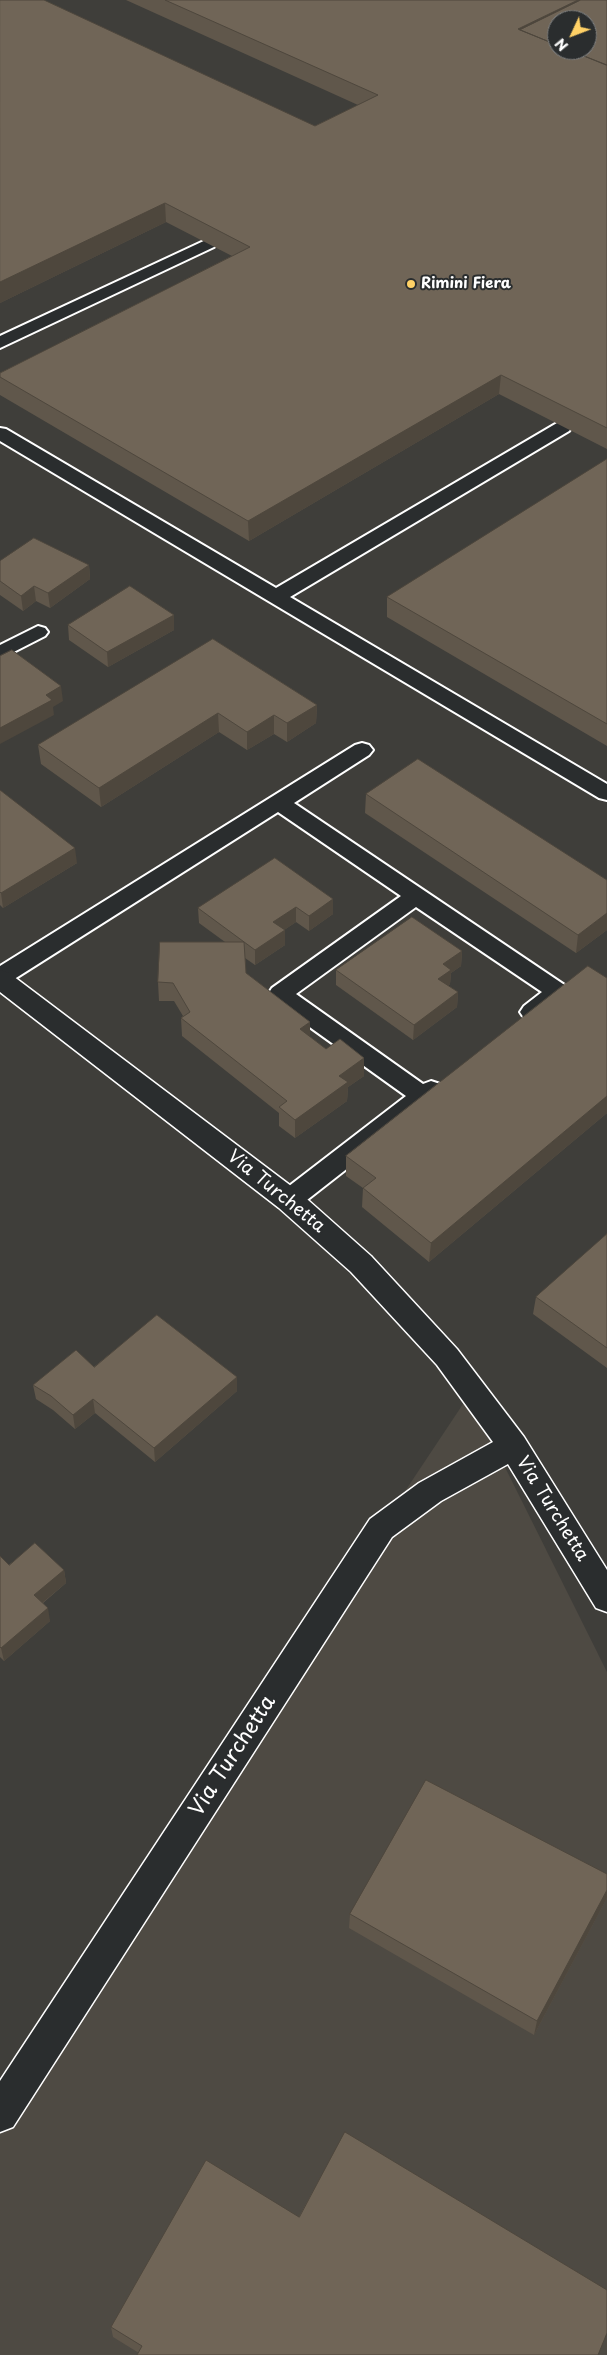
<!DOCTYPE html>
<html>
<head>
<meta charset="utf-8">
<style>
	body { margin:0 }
	#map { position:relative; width:607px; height:2355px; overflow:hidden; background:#3f3e3a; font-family:"Playpen Sans",sans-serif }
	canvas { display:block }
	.north { position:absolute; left:547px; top:10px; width:50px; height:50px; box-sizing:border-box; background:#2a2d2e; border:1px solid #7f8182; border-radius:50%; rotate:227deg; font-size:14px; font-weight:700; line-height:20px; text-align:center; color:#fff }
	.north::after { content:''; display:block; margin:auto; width:18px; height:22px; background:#ffd166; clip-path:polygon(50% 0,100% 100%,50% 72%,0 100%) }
</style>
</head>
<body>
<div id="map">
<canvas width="607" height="2355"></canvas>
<div class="north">N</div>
</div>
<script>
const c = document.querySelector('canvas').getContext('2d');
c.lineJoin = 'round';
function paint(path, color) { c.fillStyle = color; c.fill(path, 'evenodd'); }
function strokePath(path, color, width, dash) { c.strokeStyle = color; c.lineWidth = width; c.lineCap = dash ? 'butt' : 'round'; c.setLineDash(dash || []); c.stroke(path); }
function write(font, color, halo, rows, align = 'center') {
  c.font = font + ' "Playpen Sans",sans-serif'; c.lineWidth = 4; c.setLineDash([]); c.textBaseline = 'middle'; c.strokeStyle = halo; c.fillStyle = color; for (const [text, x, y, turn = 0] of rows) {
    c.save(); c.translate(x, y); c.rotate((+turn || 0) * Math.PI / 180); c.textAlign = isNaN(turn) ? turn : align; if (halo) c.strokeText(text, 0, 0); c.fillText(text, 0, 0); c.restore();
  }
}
paint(new Path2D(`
	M469 1395 607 1672V2355H0V2100Z`), '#4e4a43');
const lane = new Path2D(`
	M208 239 214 241 216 244 214 247 0 348V336Z
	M563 422 569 423 572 427 569 431 290 597 607 784V800L599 798 0 441V428L6 429 276 588 557 423Z
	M38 626 45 628 48 632 45 636 0 659V645Z
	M362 743 369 745 373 750 369 755 294 803 566 986 570 992C561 1006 540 1023 524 1018L520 1012 524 1006 542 992 416 907 296 994 423 1084 431 1081 440 1084 443 1090 440 1096 298 1207 289 1210 280 1207 276 1200 280 1193 406 1096 272 1000 268 994 272 988 401 896 278 812 8 983 0 985V966L355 745Z`);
const street = new Path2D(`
	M0 970 9 973 299 1192 371 1256 457 1349 524 1437 607 1570V1612L596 1608 508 1464 441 1501 392 1537 13 2127 0 2132V2081L370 1519 419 1483 493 1442 437 1365 351 1272 279 1208 0 992Z`);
strokePath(lane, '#fff', 4);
strokePath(street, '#fff', 3);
paint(lane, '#2a2d2e');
paint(street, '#2a2d2e');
paint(new Path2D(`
	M0 0 315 126 358 105 126 0H607V449L499 394 249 541 0 395V373L232 256 166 222 0 303Z
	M607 459V746L387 617V597Z
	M0 561 89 565 90 579 50 608 36 601 23 611 0 595Z
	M174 615V630L108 667 69 640 68 625Z
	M213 639 317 705 316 723 287 742 274 734 247 750 219 732 101 807 41 764 38 745Z
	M0 790 77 863 3 908 0 905Z
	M366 794 607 880V930L576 953 365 813Z
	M275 858 333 914 309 931 296 922 284 930H285V945L255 965 245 958 246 973 310 1022V1037L326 1049 364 1058V1076L348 1087 347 1101 295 1138 279 1126V1113L182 1036 181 1018 183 1016 174 1001H159L158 982 225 942 199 923 198 908Z
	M462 951 461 966 451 973 450 984 448 986 458 992 457 1007 413 1040 336 985V970Z
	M607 978V1113L429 1262 362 1207 363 1188 346 1176V1156Z
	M607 1234V1368L533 1314 536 1297Z
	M94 1367 237 1377V1391L155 1462 95 1413 75 1429 53 1410 36 1399 33 1385Z
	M0 1556 9 1565 64 1570 66 1583 43 1603 50 1621 4 1661 0 1657Z
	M607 1874V1898L534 2035 349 1928 350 1914Z
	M299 2217 607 2290 139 2353 113 2337 111 2327Z`), '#60574b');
paint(new Path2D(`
	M578 0H607L536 38 518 29Z
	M165 203 166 222 0 303V282Z
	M501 375 499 394 249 541 248 521Z
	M89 565 90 579 50 608 48 593Z
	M34 586 36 601 23 611 21 596Z
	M174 615V630L108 667 107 652Z
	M61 686 63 701 53 707 54 715 0 744V728L46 695Z
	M317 705 316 723 287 742V723Z
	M218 713 219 732 101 807 99 788Z
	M274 715V734L247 750V732Z
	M75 848 77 863 3 908 1 893Z
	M333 899V914L309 931V916Z
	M296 907V922L274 937 273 922Z
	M607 913V930L576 953 578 935Z
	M285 930V945L255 965V950Z
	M462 951 461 966 451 973 450 984 438 994V979L443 964Z
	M458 992 457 1007 413 1040 414 1025Z
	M310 1022V1040L300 1029Z
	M364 1058V1076L348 1087 347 1101 295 1138V1120L339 1076Z
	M607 1096V1113L429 1262 431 1243Z
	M237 1377V1391L155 1462 154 1448Z
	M93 1399 95 1413 75 1429 73 1415Z
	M64 1570 66 1583 36 1608 34 1595Z
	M48 1608 50 1621 4 1661 1 1648Z
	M607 1890V1898L534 2035 537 2021Z`), '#4e473d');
const building = new Path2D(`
	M0 0H44L315 126 378 95 165 0H578L518 29 557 45V50H569L607 65V428L501 375 248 521 0 377V373L250 247 165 203 0 282Z
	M581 0H607V65H606L569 50H587V20H557V45L520 30Z
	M607 459V724L387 597Z
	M34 538 89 565 48 593 34 586 21 596 0 581V561Z
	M130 586 174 615 107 652 68 625Z
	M213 639 317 705 287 723 274 715 247 732 218 713 99 788 38 745Z
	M12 650 61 686 46 695 52 700 0 728V656Z
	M418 759 607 880V913L578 935 366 794Z
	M0 790 75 848 1 893 0 892Z
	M275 858 333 899 309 916 296 907 273 922 285 930 255 950 198 908Z
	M412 917 462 951 443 964 451 970 438 979 458 992 414 1025 336 970Z
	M160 942H244L246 973 310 1022 300 1029 326 1049 340 1039 364 1058 339 1076 348 1082 295 1120 279 1107 287 1101 181 1018 190 1012 173 983 158 982Z
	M588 966 607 978V1096L431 1243 363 1188 376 1178 346 1156Z
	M607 1234V1348L536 1297Z
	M157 1315 237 1377 154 1448 93 1399 73 1415 51 1396 33 1385 76 1350 94 1367Z
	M35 1543 64 1570 34 1595 48 1608 1 1648 0 1647V1556L9 1565Z
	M426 1780 607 1874V1890L537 2021 350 1914Z
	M345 2132 607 2290V2333L598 2355H137L142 2346 111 2327 206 2160 299 2217Z`);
paint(building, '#706557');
strokePath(building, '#4e473d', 1);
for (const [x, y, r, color] of [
	[411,284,5,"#ffd166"]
]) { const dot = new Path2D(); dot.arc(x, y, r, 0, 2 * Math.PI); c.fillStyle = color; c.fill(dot); strokePath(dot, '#2a2d2e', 2); }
write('bold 15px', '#fff', '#2a2d2e', [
	["Rimini Fiera",421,284]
], 'left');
write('18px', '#fff', '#2a2d2e', [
	["Via Turchetta",276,1192,39],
	["Via Turchetta",552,1509,58]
]);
write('21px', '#fff', '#2a2d2e', [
	["Via Turchetta",233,1756,-57]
]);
</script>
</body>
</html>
